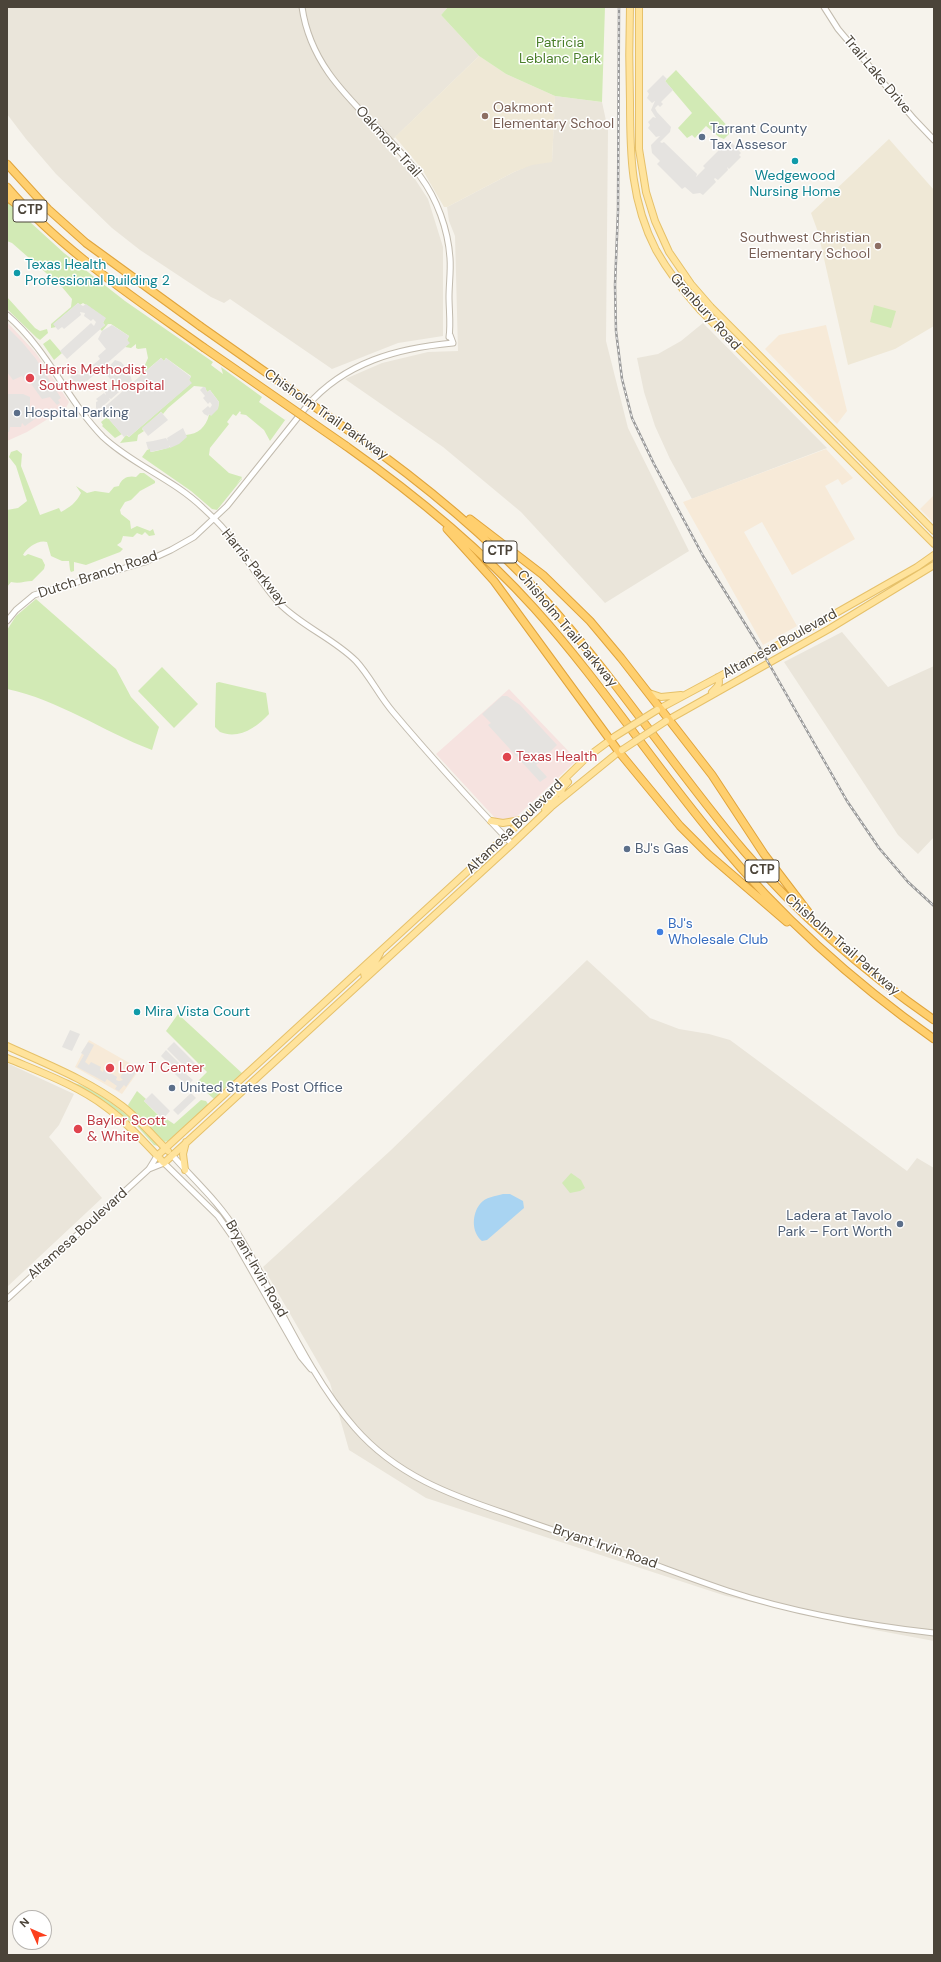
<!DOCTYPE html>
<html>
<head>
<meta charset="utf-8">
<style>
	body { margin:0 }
	#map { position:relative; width:941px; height:1962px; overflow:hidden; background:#f6f3ec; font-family:"DM Sans",sans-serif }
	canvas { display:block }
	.frame { position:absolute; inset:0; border:8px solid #4b4439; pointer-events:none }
	.north { position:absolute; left:12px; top:1910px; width:40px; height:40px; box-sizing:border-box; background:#fff; border:1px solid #b7b4b0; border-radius:50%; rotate:315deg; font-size:11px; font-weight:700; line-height:16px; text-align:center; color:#4b4439 }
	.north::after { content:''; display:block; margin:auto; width:14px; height:18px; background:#fc3f1d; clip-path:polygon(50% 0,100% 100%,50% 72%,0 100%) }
</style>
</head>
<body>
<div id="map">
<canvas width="941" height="1962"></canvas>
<div class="frame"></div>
<div class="north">N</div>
</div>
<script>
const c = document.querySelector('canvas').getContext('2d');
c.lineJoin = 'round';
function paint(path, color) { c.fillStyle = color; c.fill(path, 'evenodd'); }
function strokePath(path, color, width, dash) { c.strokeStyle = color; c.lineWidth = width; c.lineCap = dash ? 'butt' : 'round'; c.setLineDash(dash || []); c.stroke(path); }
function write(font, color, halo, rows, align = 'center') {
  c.font = font + ' "DM Sans",sans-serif'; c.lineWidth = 3; c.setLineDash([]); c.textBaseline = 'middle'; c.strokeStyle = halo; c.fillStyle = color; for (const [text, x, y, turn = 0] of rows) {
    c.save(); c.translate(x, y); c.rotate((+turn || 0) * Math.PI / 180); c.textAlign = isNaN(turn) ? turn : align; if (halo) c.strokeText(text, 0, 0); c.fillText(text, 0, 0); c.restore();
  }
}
paint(new Path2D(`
	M7 7H448L441 15 479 56 385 147 411 173 428 199 443 247V336L398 343 332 369 230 299 224 303 211 297 140 250 112 228 56 174 26 139 7 114Z
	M555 96 602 102 608 130 606 341 628 428 689 551 605 603 521 512 443 447 345 379 382 363 428 352 458 351 455 236 449 221 447 207 514 172 532 164 552 161Z
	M703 323 823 444 827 448 692 499 670 459 655 426 644 392 637 358 658 354 681 341Z
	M842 632 888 687 934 666V837L918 854 898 835 784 662Z
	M587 960 650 1018 679 1029 709 1034 730 1040 907 1171 917 1158 934 1168V1641L864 1628 726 1596 426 1498 349 1450 330 1383 263 1267 390 1151Z
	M7 1063 74 1094 59 1125 49 1137 102 1198 7 1287Z`), '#eae5da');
paint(new Path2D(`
	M826 325 847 411 837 424 765 349 779 335Z
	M826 449 853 478 842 485 838 479 825 486 855 539 792 575 762 522 744 532 797 626 763 645 683 502Z
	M934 495V523L920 509Z
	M89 1040 140 1069 122 1094 75 1067Z`), '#f7ead8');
paint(new Path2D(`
	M479 56 506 74 555 96 552 162 532 165 514 172 447 207H444L422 169 395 137Z
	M889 139 934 190V326L895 349 848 365 818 232 811 213Z`), '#efe8d6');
paint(new Path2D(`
	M7 322 36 353 69 402 66 408 43 422 27 432 7 441Z
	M509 689 577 760 513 820 505 822 495 818 436 754Z`), '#f6e3e0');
paint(new Path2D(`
	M448 7H605L602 102 555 96 506 74 479 56 441 15Z
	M676 70 732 131 724 139 719 137 706 126 695 138 692 135 687 138 678 128 692 113 665 81Z
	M7 201 64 253 93 276 125 301 213 362 211 365 223 374 221 367 262 397 259 402 285 420 288 416 270 441 264 430 246 415 240 414 241 413 240 411 236 416 233 414 227 422 229 424 210 448 209 455 229 473 242 477 236 485 242 478V479L217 510 212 509 191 491 142 457 147 450 150 449 151 452C165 449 176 447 186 435 198 434 206 427 209 415L218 408 219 402 210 390 207 392 205 387 194 386 168 408 163 414 161 412 142 429 144 431 138 435 137 441 120 443 126 435 129 437 191 383 189 380 191 376 166 358 164 361 161 358 140 376 148 358 146 348 138 349 136 348V344L131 348 125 347 129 343 127 340 129 336 111 324H108L102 331 100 329 105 325 103 323 105 318 83 303 80 305 78 303 54 324 56 327 51 328V324L71 307 72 299 62 287 12 243 7 241Z
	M7 297 35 328 40 331 47 329 48 333 40 340 37 338 7 309Z
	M874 305 896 311 891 328 870 322Z
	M50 339 62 353 54 360 43 344Z
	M107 417 122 434 115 438 102 426 103 425 101 422Z
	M17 450 22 454 21 466 40 515 59 508 61 512C70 507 76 503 81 493L76 486 87 493 95 491 109 493 114 487 119 486C121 478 129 475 136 477L140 473H144L155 481V483L140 491 131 500 125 502 120 510 121 514 130 521 131 529 137 526 150 531 153 529 155 535 149 536 145 532 142 535 137 533 133 537 123 536 121 542 117 545 123 549 120 552 86 565 74 562V571L71 572 70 570 69 561H62L51 556 47 542C39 539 26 548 23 555L25 556 28 554 42 559 45 565 44 569 32 581C25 581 20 584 11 582L7 587V510L18 508 27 501 16 466 9 457 11 452Z
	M36 599 116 669 131 697 159 727 152 750C102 731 59 700 7 689V630L16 616Z
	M162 667 198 704 174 728 138 691Z
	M219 682 266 693 269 714C257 727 239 740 220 732L215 727V722L216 683Z
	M178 1014 243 1074 214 1099 196 1083 207 1072 166 1031Z
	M74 1083C102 1090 139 1124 158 1146L154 1145 136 1125Z
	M137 1091 146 1099 144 1101 162 1119 165 1118 174 1124 201 1100 206 1101 208 1104 207 1106 168 1141 164 1142 129 1108 128 1105Z
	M571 1173 581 1180 585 1188 580 1191 570 1193 562 1183Z`), '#d2eab5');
paint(new Path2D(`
	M663 75 667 79 665 81 673 90 661 102 663 104 660 107 658 105 655 108 657 112 671 127 670 132 660 142 662 143 664 142 697 174 696 177 705 168 703 166 722 147 724 149 731 142 741 153 739 155 741 157 729 169 727 167 728 170 718 180 715 178 714 179 716 182 703 195 700 193 693 194 685 187 682 189 657 164 660 161 652 153 651 145 660 136 656 137 648 128 650 125 648 122 653 117 656 118 651 110 655 101 652 103 647 98 649 94 647 91Z
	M78 303 83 306 86 304 106 318 103 323 105 325 67 359 60 351 91 323 94 326 96 322 93 319 91 321 84 316 85 313 80 312 81 315 64 329 62 327 58 330 53 324Z
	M112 325 129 336 127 340 130 343 87 381 81 383 74 381 70 377 72 375 68 371 74 366 79 372 76 374 81 375 100 359 98 356 106 349 98 339 102 331Z
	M7 327 22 342 36 359 61 398 58 400 60 403 57 405 50 397 42 399 29 381 26 382 22 376 13 380 7 372Z
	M161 358 164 361 166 358 191 377 189 380 192 383 129 437 127 435 124 437 101 410Z
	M115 360 121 362 129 371 132 381 120 391 118 390 119 392 111 399 109 398 110 400 98 410 96 408V402L98 401 96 399 104 393 106 395 105 392 113 385 115 387 117 385 116 381 113 382 104 372Z
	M203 387H205L207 392 210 390 219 402 218 409 211 416 209 414 208 416 204 414 202 411 208 406 210 408 212 405 210 402 208 404 203 398 205 396 200 390Z
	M7 394H23L30 397V412L27 414 35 410 39 416 25 426 22 423 21 427H10L9 432H7Z
	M161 412 168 420 148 436 142 428Z
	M183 428 187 437 179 444 170 448 169 445V448L150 452V449H148L146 442 153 441 154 444 153 441 166 438 168 441 167 438Z
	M502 696H507L520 705 557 745 536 765 547 777 540 782 488 725 491 723 482 714Z
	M70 1030 80 1034 72 1051 62 1047Z
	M88 1042 94 1045 85 1062 89 1065 91 1062 101 1067 100 1070 103 1072 104 1069 117 1077 116 1080 119 1081 123 1080 120 1077 129 1065 137 1071 126 1087 124 1085 119 1091 115 1089 117 1086 107 1079 105 1082 77 1067 84 1055 81 1053Z
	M174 1042 196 1064 189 1071 167 1049Z
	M166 1050 188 1072 186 1074 193 1080 187 1086 164 1063 166 1061 161 1056Z
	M152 1093 170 1111 163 1119 144 1101Z
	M191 1093 196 1098 178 1115 173 1110Z`), '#e5e3e0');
paint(new Path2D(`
	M503 1194H510L523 1201 524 1208 487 1240 482 1241C471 1232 472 1214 480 1204 485 1197 496 1196 503 1194Z`), '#a9d4f2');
const minor = new Path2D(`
	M302 7C313 84 378 118 420 176 437 199 448 229 450 258 451 271 449 284 449 297 449 310 451 324 449 337
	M824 7 838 29 914 119 934 140
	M7 315C49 351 66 399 103 437 133 465 173 479 203 508 214 518 226 530 235 543 250 563 262 585 279 603 301 626 333 638 356 661 370 676 379 696 393 712 431 757 471 801 512 844
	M7 621 16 610 34 595 145 562 171 550 194 537 227 506 307 406C345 362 398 348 453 343L450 335
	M172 1155C194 1180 220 1203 237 1232 276 1295 306 1372 355 1428 396 1475 450 1495 507 1514 538 1525 570 1536 602 1546 644 1560 686 1577 728 1591 795 1613 864 1625 934 1633
	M149 1169 164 1163 218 1216 232 1236 301 1357 311 1369
	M7 1299 149 1169 157 1156`);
const major = new Path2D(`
	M630 7C629 39 629 70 630 102 630 155 631 202 656 250 669 273 684 292 701 311L934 544
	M639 7V149L646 192 655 221 669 252 691 284 711 307 934 531
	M712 692C717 687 721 685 718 677
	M649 693 661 697 681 695
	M657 710 815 625 917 567 934 555
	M666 721 829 629 934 565
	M563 797C559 790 563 787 568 782
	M545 809 556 795V788
	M491 821 503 823 521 820
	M365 978 364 973 375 962 380 953
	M7 1046C46 1064 88 1080 122 1106 139 1119 153 1136 168 1151
	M7 1058C40 1072 77 1085 106 1107 128 1123 146 1144 164 1163L512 844 551 807 621 750
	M157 1156 505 837 586 758 613 738
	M185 1170 183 1154 186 1142`);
const highway = new Path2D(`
	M7 164 48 209 86 243 200 326
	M7 187C62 251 135 298 203 347
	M7 197 24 210
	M352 433C420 481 483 532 539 593 613 674 673 767 744 851 799 915 865 972 934 1020
	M346 446C414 494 478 546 534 608 600 681 654 765 717 840 780 916 853 982 934 1039
	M470 519 543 575 590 621 621 658 712 775 764 854 809 913
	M447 529 494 581 619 752 680 826 709 855 787 922`);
strokePath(minor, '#c2bbae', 7);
strokePath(major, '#e6c16a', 8);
strokePath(highway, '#e0a43c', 9);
strokePath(minor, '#fff', 5);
strokePath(major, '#ffe39c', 6);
strokePath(highway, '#ffcf6e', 7);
const rail = new Path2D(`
	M619 7 618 211 615 285 616 331 622 379 632 418 654 464 703 556 760 648 847 801 879 848 908 882 934 906`);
strokePath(rail, '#9a9a9a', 2.5);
strokePath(rail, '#fff', 1, [3]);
const majorBridge = new Path2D(`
	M614 737 657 710
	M622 750 666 721`);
const highwayBridge = new Path2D(`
	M200 326 352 433
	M203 347 346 446`);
strokePath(majorBridge, '#e6c16a', 8, []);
strokePath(highwayBridge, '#e0a43c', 9, []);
strokePath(majorBridge, '#ffe39c', 6);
strokePath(highwayBridge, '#ffcf6e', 7);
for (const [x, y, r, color] of [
	[485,116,4,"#8d6e63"],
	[702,137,4,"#5c6f8a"],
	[795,161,4,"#0f9aa8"],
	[878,246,4,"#8d6e63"],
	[17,273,4,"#0f9aa8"],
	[30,378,5,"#e0444e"],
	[17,413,4,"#5c6f8a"],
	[507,757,5,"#e0444e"],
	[627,849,4,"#5c6f8a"],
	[660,932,4,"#3f7fe0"],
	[137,1012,4,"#0f9aa8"],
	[110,1068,5,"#e0444e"],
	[172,1088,4,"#5c6f8a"],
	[78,1129,5,"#e0444e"],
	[900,1224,4,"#5c6f8a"]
]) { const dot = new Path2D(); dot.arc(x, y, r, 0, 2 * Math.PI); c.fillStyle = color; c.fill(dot); strokePath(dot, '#fff', 1.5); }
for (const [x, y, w] of [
	[30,211,34],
	[500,552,34],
	[762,871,34]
]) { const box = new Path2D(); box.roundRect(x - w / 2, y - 11, w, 22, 3); c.fillStyle = '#fff'; c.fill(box); strokePath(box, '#4b4439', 1); }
write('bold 13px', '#4b4439', null, [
	["CTP",30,211],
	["CTP",500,552],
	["CTP",762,871]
]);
write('14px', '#4a7f2a', '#fff', [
	["Patricia",560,43],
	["Leblanc Park",560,59]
]);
write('14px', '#4b4439', '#fff', [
	["Trail Lake Drive",877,75,50],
	["Oakmont Trail",388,142,48],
	["Granbury Road",705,312,48],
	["Chisholm Trail Parkway",326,415,35],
	["Harris Parkway",254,568,51],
	["Dutch Branch Road",98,575,-18],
	["Chisholm Trail Parkway",567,629,50],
	["Altamesa Boulevard",780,644,-29],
	["Altamesa Boulevard",515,827,-44],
	["Chisholm Trail Parkway",842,945,41],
	["Altamesa Boulevard",78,1234,-42],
	["Bryant Irvin Road",256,1269,60],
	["Bryant Irvin Road",605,1547,19]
]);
write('14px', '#785e54', '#fff', [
	["Oakmont",493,108],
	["Elementary School",493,124],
	["Southwest Christian",870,238,"right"],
	["Elementary School",870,254,"right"]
], 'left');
write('14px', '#4e5e75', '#fff', [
	["Tarrant County",710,129],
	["Tax Assesor",710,145],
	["Hospital Parking",25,413],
	["BJ's Gas",635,849],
	["United States Post Office",180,1088],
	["Ladera at Tavolo",892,1216,"right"],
	["Park – Fort Worth",892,1232,"right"]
], 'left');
write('14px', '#0d838f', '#fff', [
	["Wedgewood",795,176,"center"],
	["Nursing Home",795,192,"center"],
	["Texas Health",25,265],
	["Professional Building 2",25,281],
	["Mira Vista Court",145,1012]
], 'left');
write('14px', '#be3a42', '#fff', [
	["Harris Methodist",39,370],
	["Southwest Hospital",39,386],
	["Texas Health",516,757],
	["Low T Center",119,1068],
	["Baylor Scott",87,1121],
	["& White",87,1137]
], 'left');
write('14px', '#366cbe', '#fff', [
	["BJ's",668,924],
	["Wholesale Club",668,940]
], 'left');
</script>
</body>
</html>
